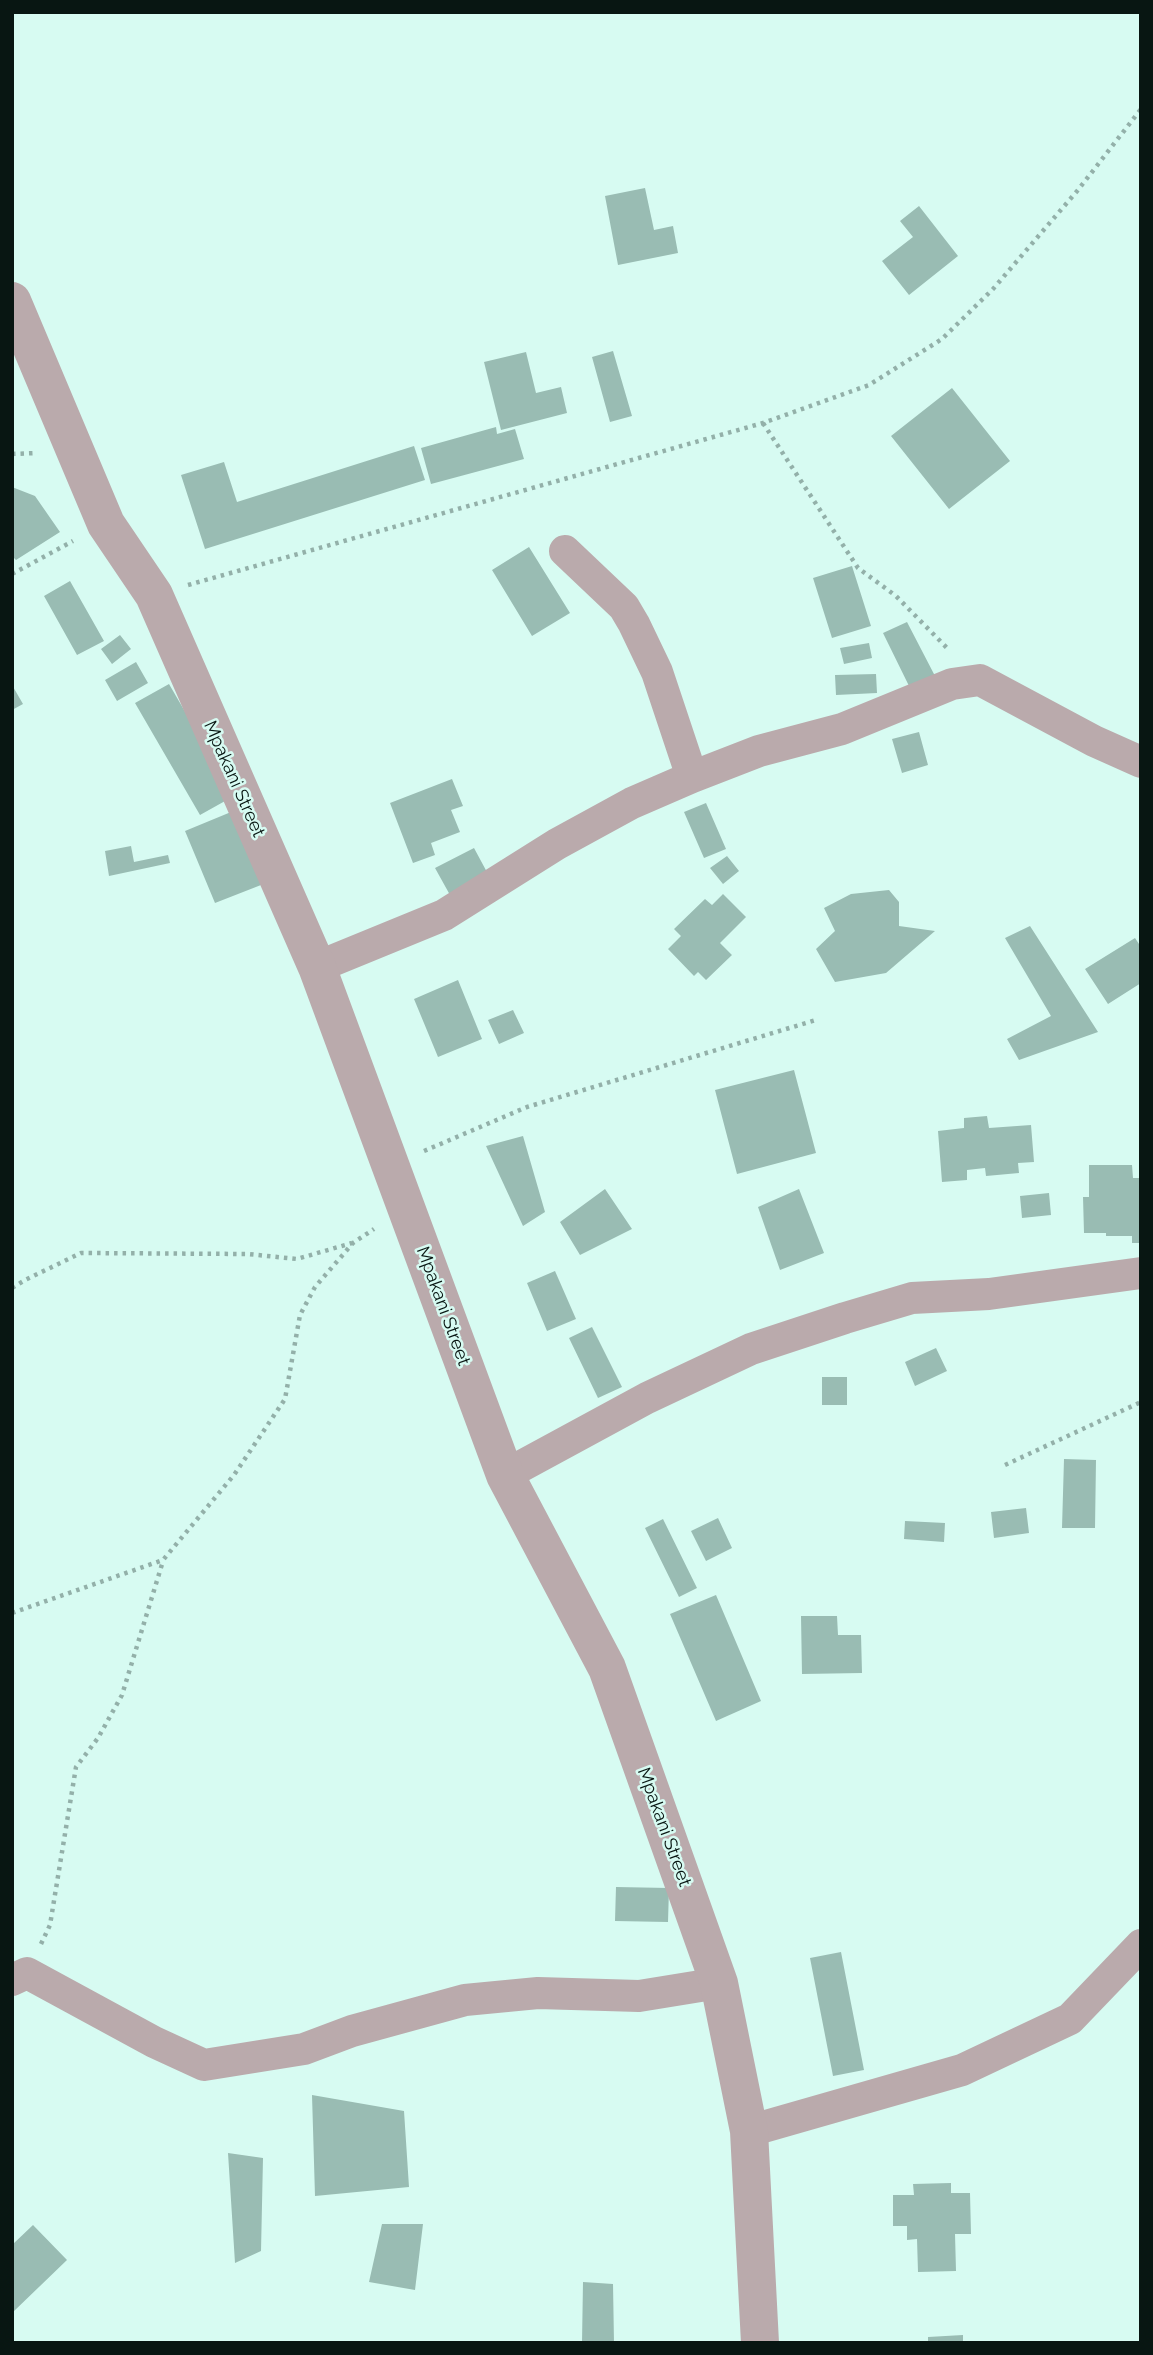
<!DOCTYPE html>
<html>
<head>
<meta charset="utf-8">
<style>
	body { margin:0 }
	#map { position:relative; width:1153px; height:2355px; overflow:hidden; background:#d7fbf2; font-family:Raleway,sans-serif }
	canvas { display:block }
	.frame { position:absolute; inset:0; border:14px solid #081612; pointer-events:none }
</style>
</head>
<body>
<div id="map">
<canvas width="1153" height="2355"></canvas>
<div class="frame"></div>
</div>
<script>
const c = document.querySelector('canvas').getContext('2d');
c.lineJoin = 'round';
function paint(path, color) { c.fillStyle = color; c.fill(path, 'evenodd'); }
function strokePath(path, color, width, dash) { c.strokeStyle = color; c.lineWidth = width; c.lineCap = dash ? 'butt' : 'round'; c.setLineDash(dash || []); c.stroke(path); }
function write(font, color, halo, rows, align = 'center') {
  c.font = font + ' Raleway,sans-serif'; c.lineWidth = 5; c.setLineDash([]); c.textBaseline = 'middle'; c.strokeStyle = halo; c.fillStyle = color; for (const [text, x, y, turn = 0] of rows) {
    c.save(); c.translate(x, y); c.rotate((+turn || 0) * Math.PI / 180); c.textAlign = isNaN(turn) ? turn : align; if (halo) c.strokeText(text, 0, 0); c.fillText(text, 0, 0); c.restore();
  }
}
paint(new Path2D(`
	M645 188 654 230 673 226 678 253 618 265 605 196Z
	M919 206 958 256 909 295 882 261 913 237 900 221Z
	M613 351 632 416 610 422 592 357Z
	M526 352 536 393 561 387 567 413 501 430 484 362Z
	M952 388 1010 461 949 509 891 436Z
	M496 427 497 434 515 429 524 459 431 484 421 448Z
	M414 446 425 480 205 549 181 475 224 462 237 502Z
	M12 487 35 496 60 532 16 560 12 556Z
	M529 547 570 613 532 636 492 570Z
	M852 566 871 626 832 638 813 578Z
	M70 581 104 641 77 655 44 596Z
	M907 622 935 676 910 688 883 633Z
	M120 635 131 649 112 664 101 649Z
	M869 643 872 658 844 664 840 648Z
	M136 662 148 683 117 701 105 680Z
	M876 674 877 693 836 695 835 675Z
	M169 684 234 796 200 815 135 703Z
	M12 685 23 704 12 710Z
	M919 732 928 765 902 773 892 739Z
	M452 779 463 806 451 810 460 832 431 843 435 855 413 863 390 803Z
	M706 803 726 849 704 858 684 812Z
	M231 812 261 885 215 903 185 831Z
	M131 846 134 862 168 855 170 863 109 876 105 851Z
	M474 848 488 874 450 895 435 868Z
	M727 856 739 871 723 884 710 868Z
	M889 890 899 902V926L935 931 886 973 835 982 816 949 835 931 824 908 851 894Z
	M723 894 746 917 720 943 732 955 706 980 698 972 694 976 668 949 681 936 674 929 705 899 712 905Z
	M1030 926 1098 1032 1019 1060 1007 1039 1051 1016 1005 938Z
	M1135 938 1141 947V983L1108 1004 1085 969Z
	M458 980 482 1039 438 1057 414 999Z
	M513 1010 524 1033 499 1044 488 1020Z
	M794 1070 816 1153 737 1174 715 1090Z
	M987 1116 989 1128 1031 1125 1034 1162 1018 1163 1019 1173 986 1176 985 1168 967 1170V1180L942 1182 938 1131 964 1128V1118Z
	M523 1136 545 1212 523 1226 486 1146Z
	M1089 1165H1132L1133 1178H1141V1243H1132V1236H1106V1233H1084L1083 1197H1089Z
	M605 1189 632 1229 580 1255 560 1222Z
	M799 1189 824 1253 780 1270 758 1207Z
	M1049 1193 1051 1215 1022 1218 1020 1196Z
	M555 1271 576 1319 547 1331 527 1283Z
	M592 1327 622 1387 598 1398 569 1338Z
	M936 1348 947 1371 915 1386 905 1362Z
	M822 1377H847V1405H822Z
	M1064 1459 1096 1460 1095 1528H1062Z
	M1026 1508 1029 1533 994 1538 991 1512Z
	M718 1518 732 1548 706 1561 691 1531Z
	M663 1519 697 1588 679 1597 645 1528Z
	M905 1521 945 1523 944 1542 904 1539Z
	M716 1595 761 1701 716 1721 670 1614Z
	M801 1616H837L838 1635H861L862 1673 802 1674Z
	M616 1887 669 1888 668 1922 615 1921Z
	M841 1952 864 2070 833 2076 810 1958Z
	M312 2095 404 2111 409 2187 315 2196Z
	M228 2153 263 2158 261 2251 235 2263Z
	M951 2183V2193H970L971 2234H955L956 2271 918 2272 917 2239 907 2240V2226H893V2195H914L913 2184Z
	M382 2224H423L415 2290 369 2282Z
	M33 2225 67 2260 12 2313V2245Z
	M583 2282 613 2284 614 2343H582Z
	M963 2335V2343H928V2337Z`), '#99bcb3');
strokePath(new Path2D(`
	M763 423 858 568 896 596 949 650
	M12 454 36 453
	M12 574 73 541
	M188 585 763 423 869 385 942 339 993 289 1078 190 1141 109
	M424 1151 527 1107 816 1020
	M12 1288 25 1280 81 1253 248 1254 297 1259 352 1243
	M1005 1465 1141 1402
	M12 1613 163 1560 234 1475 285 1399 300 1315 315 1287 353 1243 374 1229
	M41 1944 50 1925 76 1767 98 1738 122 1695 163 1561`), '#93b0a9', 4.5, [3.5, 5]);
strokePath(new Path2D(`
	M565 551 624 607 634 624 657 672 692 777
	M317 967 444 915 557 844 632 803 692 777 759 751 842 729 952 684 980 680 1094 741 1141 762
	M505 1475 647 1398 751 1349 845 1318 912 1298 989 1294 1141 1273
	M12 1980 27 1973 154 2042 204 2065 304 2049 352 2031 465 2000 538 1993 639 1996 719 1983
	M749 2131 962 2070 1070 2019 1141 1945`), '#baaaac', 32);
strokePath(new Path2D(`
	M12 301 106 524 154 595 317 967 505 1475 607 1668 719 1983 749 2131 760 2343`), '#baaaac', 38);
write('18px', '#081612', '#d7fbf2', [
	["Mpakani Street",234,779,66],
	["Mpakani Street",443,1306,70],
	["Mpakani Street",664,1827,70]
]);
</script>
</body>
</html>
